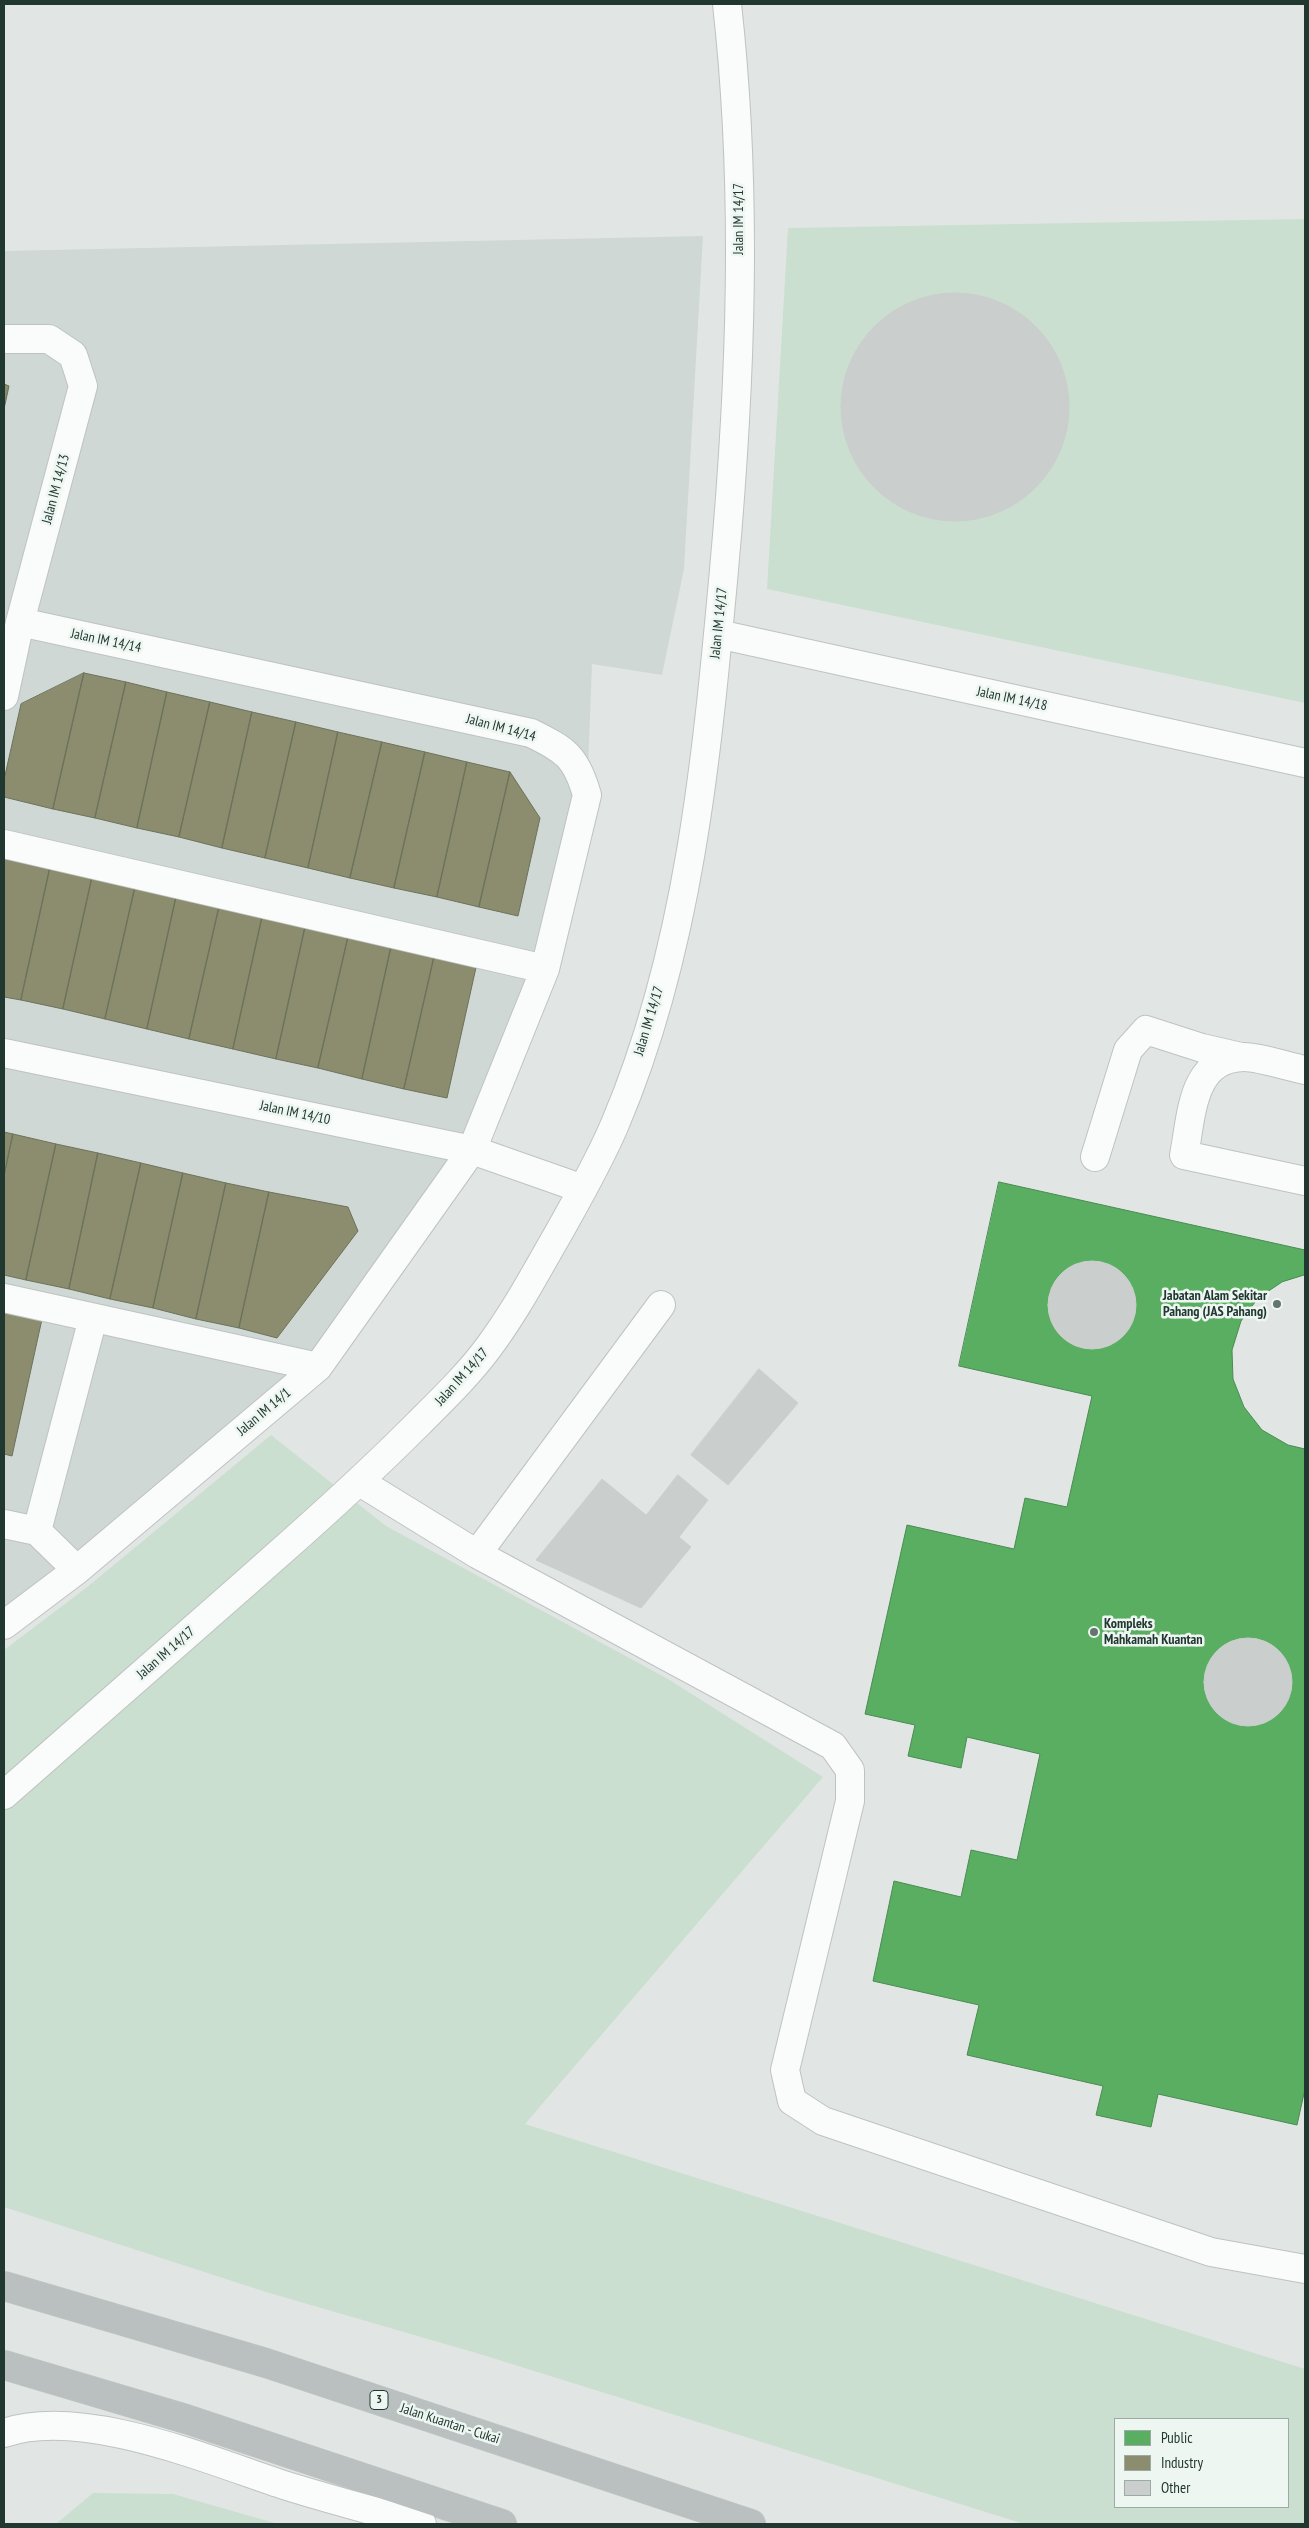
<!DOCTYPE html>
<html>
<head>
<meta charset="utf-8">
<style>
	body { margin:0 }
	#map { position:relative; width:1309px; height:2528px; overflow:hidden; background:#e1e6e4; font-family:"PT Sans Narrow",sans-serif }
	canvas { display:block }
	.frame { position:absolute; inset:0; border:5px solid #213831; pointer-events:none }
	.legend { position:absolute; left:1114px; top:2418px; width:175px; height:90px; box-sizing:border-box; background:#eef6f2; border:1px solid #9caaa5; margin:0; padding:6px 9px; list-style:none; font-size:15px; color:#213831 }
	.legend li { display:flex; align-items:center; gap:10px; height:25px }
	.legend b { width:25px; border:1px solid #9caaa5 }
</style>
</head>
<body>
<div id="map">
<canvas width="1309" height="2528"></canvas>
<div class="frame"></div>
<ul class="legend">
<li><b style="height:14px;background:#5aae61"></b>Public</li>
<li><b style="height:14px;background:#8c8c6e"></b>Industry</li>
<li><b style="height:14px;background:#cacfcd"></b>Other</li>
</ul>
</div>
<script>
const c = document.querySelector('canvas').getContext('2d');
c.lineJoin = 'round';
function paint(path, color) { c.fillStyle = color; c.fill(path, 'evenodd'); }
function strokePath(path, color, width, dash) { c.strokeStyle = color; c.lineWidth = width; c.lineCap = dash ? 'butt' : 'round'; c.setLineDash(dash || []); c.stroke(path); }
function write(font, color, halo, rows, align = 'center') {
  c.font = font + ' "PT Sans Narrow",sans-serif'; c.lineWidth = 5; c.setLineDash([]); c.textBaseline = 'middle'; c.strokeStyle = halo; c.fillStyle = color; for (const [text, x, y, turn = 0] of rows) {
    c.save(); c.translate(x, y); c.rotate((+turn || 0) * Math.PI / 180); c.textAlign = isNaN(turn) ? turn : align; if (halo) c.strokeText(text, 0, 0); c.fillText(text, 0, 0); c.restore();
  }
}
paint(new Path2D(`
	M703 236 684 569 662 675 592 664 587 795 472 1150 318 1367 4 1625V251Z`), '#cfd8d4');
paint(new Path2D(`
	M1305 219V703L767 589 788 228Z
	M271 1435 386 1526 668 1679 823 1777 525 2124 1305 2369V2524H1024L483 2355 266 2292 4 2207V1650L86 1588ZM1115 2419H1288V2507H1115Z
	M93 2493 173 2494 278 2524H56Z`), '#cadfd0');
const public = new Path2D(`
	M999 1182 1305 1250V2089L1297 2125 1158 2094 1151 2127 1096 2115 1103 2086 967 2055 979 2005 873 1981 894 1881 961 1897 971 1850 1017 1860 1040 1754 967 1737 961 1768 908 1756 915 1725 865 1714 907 1525 1014 1549 1025 1498 1067 1507 1092 1396 959 1366Z
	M1305 1275V1449L1288 1445 1262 1430 1244 1407 1233 1379 1232 1350 1241 1321 1258 1298 1282 1282Z`);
paint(public, '#5aae61');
strokePath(public, '#498b53', 1);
const industry = new Path2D(`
	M4 384 9 386 4 409Z
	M84 673 53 809 4 797V780L21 704Z
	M84 673 126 682 95 818 53 809Z
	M126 682 167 692 137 828 95 818Z
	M167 692 210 702 179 837 137 828Z
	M210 702 252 712 222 848 179 837Z
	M252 712 296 722 265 858 222 848Z
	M296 722 338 732 308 868 265 858Z
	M338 732 382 742 350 878 308 868Z
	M382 742 425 752 394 888 350 878Z
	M425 752 467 762 437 897 394 888Z
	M467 762 510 772 479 907 437 897Z
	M510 772 540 818 518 916 479 907Z
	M4 851 51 863 21 1000 4 997Z
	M51 863 93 873 63 1009 21 1000Z
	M93 873 136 883 105 1019 63 1009Z
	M136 883 177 893 147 1029 105 1019Z
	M177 893 220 903 189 1039 147 1029Z
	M220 903 263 913 233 1049 189 1039Z
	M263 913 306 923 276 1059 233 1049Z
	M306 923 349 933 318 1068 276 1059Z
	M349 933 392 943 362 1079 318 1068Z
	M392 943 435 953 404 1089 362 1079Z
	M435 953 477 963 447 1098 404 1089Z
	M4 1132 13 1134 4 1176Z
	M13 1134 56 1144 26 1280 4 1275V1176Z
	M56 1144 98 1153 69 1289 26 1280Z
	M98 1153 141 1163 110 1299 69 1289Z
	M141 1163 183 1173 153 1308 110 1299Z
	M183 1173 226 1183 196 1319 153 1308Z
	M226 1183 269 1192 239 1328 196 1319Z
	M269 1192 348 1207 358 1231 277 1338 239 1328Z
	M4 1311 42 1319 12 1456 4 1454Z`);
paint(industry, '#8c8c6e');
strokePath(industry, '#6c735c', 1);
const building = new Path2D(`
	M841 407a114 114 0 1 1 228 0a114 114 0 1 1-228 0Z
	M1048 1305a44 44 0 1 1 88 0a44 44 0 1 1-88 0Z
	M759 1369 798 1403 728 1485 691 1455Z
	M678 1475 708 1500 679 1537 691 1547 641 1608 536 1560 602 1479 646 1515Z
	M1204 1682a44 44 0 1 1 88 0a44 44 0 1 1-88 0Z`);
paint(building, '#cacfcd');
strokePath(building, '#cacfcd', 1);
const minor = new Path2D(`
	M4 339H49L73 355 83 386 20 622 4 696
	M718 634 1305 763
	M4 844 545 969
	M4 1053 472 1150 583 1189
	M1305 1070C1289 1067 1260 1057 1244 1057 1191 1058 1192 1115 1184 1155L1305 1181
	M1095 1157 1128 1050 1146 1030 1202 1048 1241 1057
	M4 1298 318 1367
	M360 1482 477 1554 833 1746 850 1770V1801L785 2070 792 2101 823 2121 1211 2252 1305 2269
	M4 1524 37 1531 77 1570
	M37 1531 93 1318
	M477 1554 661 1305
	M4 1625 77 1570 318 1367 472 1150 545 969 587 795C576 756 565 750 531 733L20 622
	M4 1795C94 1716 185 1637 275 1557 324 1514 372 1470 418 1424 442 1400 468 1375 488 1348 515 1312 536 1272 558 1234 578 1198 599 1162 615 1124 689 950 707 756 724 570 741 382 748 191 727 4
	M4 2433C83 2406 210 2461 287 2486 332 2500 377 2512 422 2524`);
const highway = new Path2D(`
	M4 2286 266 2363 751 2524
	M4 2365 186 2419 502 2524`);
strokePath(minor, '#bec3c1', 30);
strokePath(highway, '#bcc3c1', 30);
strokePath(minor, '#fafbfb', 28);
strokePath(highway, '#b9c0bf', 28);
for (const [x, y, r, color] of [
	[1277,1304,5,"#647570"],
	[1094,1632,5,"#647570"]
]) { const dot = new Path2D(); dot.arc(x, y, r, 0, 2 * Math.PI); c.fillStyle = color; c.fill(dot); strokePath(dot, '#eef6f2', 2); }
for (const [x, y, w] of [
	[379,2400,18]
]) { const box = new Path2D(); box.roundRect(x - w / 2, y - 9.5, w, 19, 4); c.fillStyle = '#eef6f2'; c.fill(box); strokePath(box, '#213831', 1); }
write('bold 12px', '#213831', null, [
	["3",379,2400]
]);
write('14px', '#213831', '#eef6f2', [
	["Jalan IM 14/17",739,219,-90],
	["Jalan IM 14/13",56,489,-75],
	["Jalan IM 14/17",719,623,-84],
	["Jalan IM 14/14",106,641,12],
	["Jalan IM 14/18",1012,699,12],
	["Jalan IM 14/14",501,728,15],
	["Jalan IM 14/17",649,1021,-73],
	["Jalan IM 14/10",295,1113,12],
	["Jalan IM 14/17",462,1377,-48],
	["Jalan IM 14/1",264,1412,-40],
	["Jalan IM 14/17",166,1653,-41],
	["Jalan Kuantan - Cukai",450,2424,18]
]);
write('bold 14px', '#213831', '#eef6f2', [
	["Jabatan Alam Sekitar",1267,1296],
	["Pahang (JAS Pahang)",1267,1312],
	["Kompleks",1104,1624,"left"],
	["Mahkamah Kuantan",1104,1640,"left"]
], 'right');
</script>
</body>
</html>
